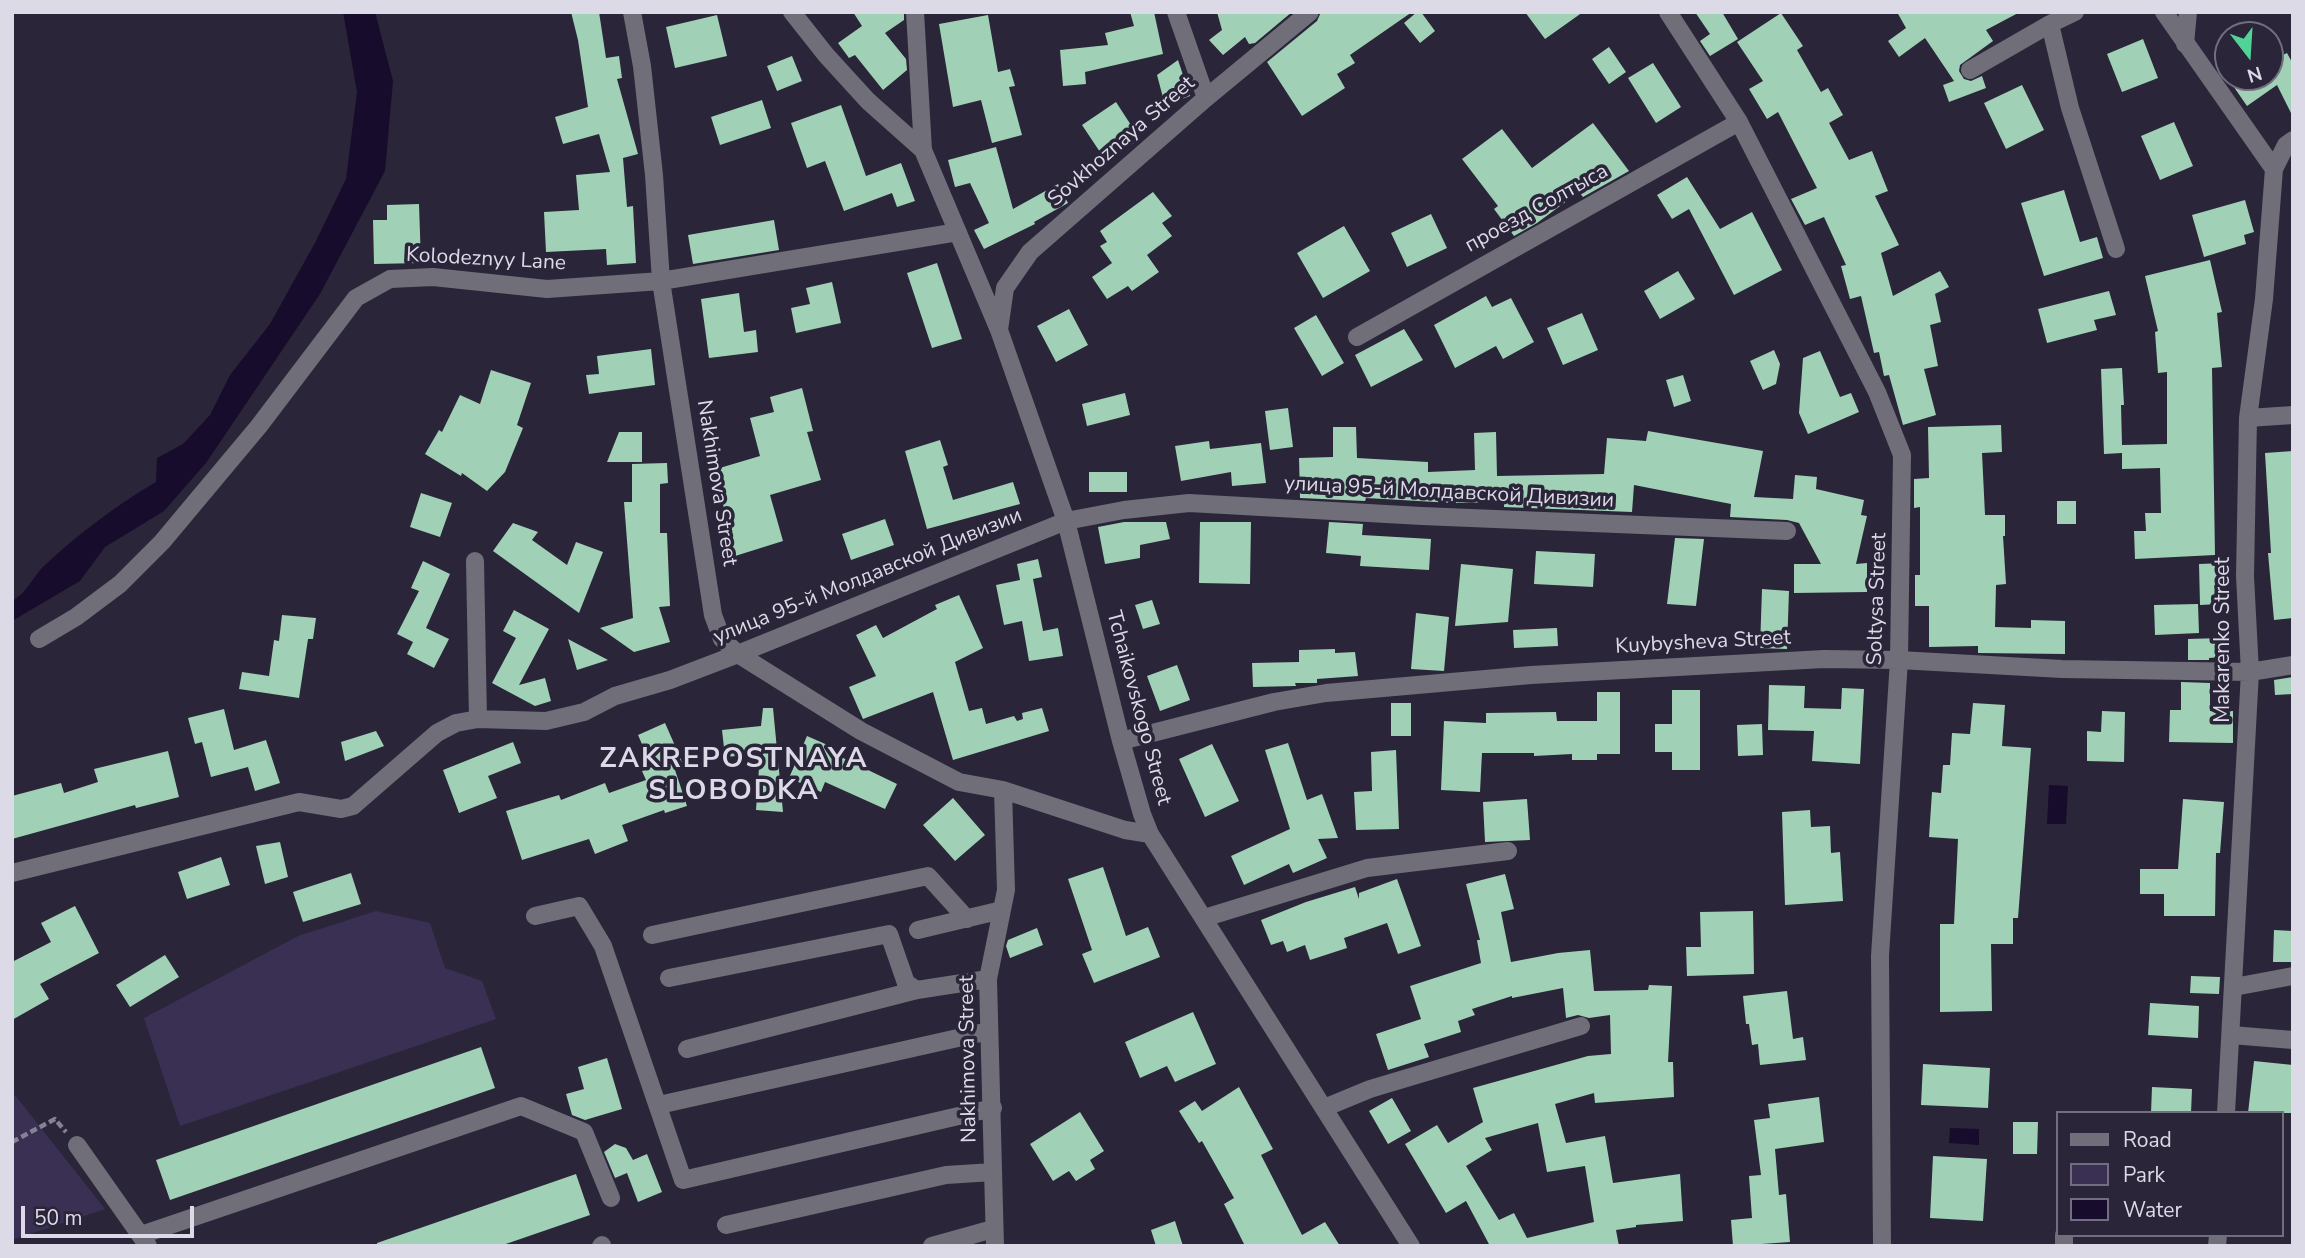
<!DOCTYPE html>
<html>
<head>
<meta charset="utf-8">
<style>
	body { margin:0 }
	#map { position:relative; width:2305px; height:1258px; overflow:hidden; background:#2a2539; font-family:"Nunito Sans",sans-serif }
	canvas { display:block }
	.frame { position:absolute; inset:0; border:14px solid #dddae7; pointer-events:none }
	.legend { position:absolute; left:2056px; top:1111px; width:228px; height:126px; box-sizing:border-box; background:#2a2539; border:2px solid #726d7f; margin:0; padding:9px 12px; list-style:none; font-size:21px; color:#dddae7 }
	.legend li { display:flex; align-items:center; gap:14px; height:35px }
	.legend b { width:35px; border:2px solid #726d7f }
	.north { position:absolute; left:2214px; top:21px; width:70px; height:70px; box-sizing:border-box; background:#2a2539; border:2px solid #726d7f; border-radius:50%; rotate:163deg; font-size:19px; font-weight:700; line-height:28px; text-align:center; color:#dddae7 }
	.north::after { content:''; display:block; margin:auto; width:24px; height:32px; background:#51d398; clip-path:polygon(50% 0,100% 100%,50% 72%,0 100%) }
	.scale { position:absolute; left:21px; top:1206px; width:173px; height:32px; box-sizing:border-box; border:4px solid #dddae7; border-top:0; padding-left:9px; font-size:21px; line-height:24px; white-space:nowrap; color:#dddae7; -webkit-text-stroke:5px #2a2539; paint-order:stroke }
</style>
</head>
<body>
<div id="map">
<canvas width="2305" height="1258"></canvas>
<div class="frame"></div>
<ul class="legend">
<li><b style="height:9px;background:#706e78"></b>Road</li>
<li><b style="height:19px;background:#3a3053"></b>Park</li>
<li><b style="height:19px;background:#180c2d"></b>Water</li>
</ul>
<div class="north">N</div>
<div class="scale">50 m</div>
</div>
<script>
const c = document.querySelector('canvas').getContext('2d');
c.lineJoin = 'round';
function paint(path, color) { c.fillStyle = color; c.fill(path, 'evenodd'); }
function strokePath(path, color, width, dash) { c.strokeStyle = color; c.lineWidth = width; c.lineCap = dash ? 'butt' : 'round'; c.setLineDash(dash || []); c.stroke(path); }
function write(font, color, halo, rows, align = 'center') {
  c.font = font + ' "Nunito Sans",sans-serif'; c.lineWidth = 7; c.setLineDash([]); c.textBaseline = 'middle'; c.strokeStyle = halo; c.fillStyle = color; for (const [text, x, y, turn = 0] of rows) {
    c.save(); c.translate(x, y); c.rotate((+turn || 0) * Math.PI / 180); c.textAlign = isNaN(turn) ? turn : align; if (halo) c.strokeText(text, 0, 0); c.fillText(text, 0, 0); c.restore();
  }
}
paint(new Path2D(`
	M376 911 430 923 445 968 482 981 496 1019 180 1126 144 1018 298 936Z
	M15 1095 105 1209 12 1240V1097Z`), '#3a3053');
paint(new Path2D(`
	M343 12H375L393 81 385 171 320 294 206 463 164 511 105 547 80 581 12 621V601C28 592 33 576 45 565 78 534 118 504 156 482L157 458 183 444 210 415 230 375 270 324 316 241 346 179 357 92Z
	M2049 785 2068 786 2066 824H2047Z
	M1950 1128 1979 1129V1145L1949 1143Z`), '#180c2d');
paint(new Path2D(`
	M571 12H599L606 58 619 56 622 78 617 79 638 154 623 158 627 207 633 206 636 263 607 265 606 249 546 252 544 212 579 210 576 175 610 172 599 134 563 144 555 117 588 107 578 40Z
	M853 12H904V20L885 33 906 59 907 70 883 90 855 55 849 58 838 43 862 26Z
	M1130 12H1154L1163 54 1085 72 1086 84 1063 86 1060 50 1108 45 1105 33 1134 26Z
	M1217 12H1292L1255 43 1249 44 1245 37 1223 55 1209 40 1222 30Z
	M1321 12H1412L1350 55 1355 63 1337 74 1345 88 1302 116 1267 62 1317 21Z
	M1417 12H1421L1435 31 1420 43 1404 23Z
	M1525 12H1583L1545 39Z
	M1695 12H1722L1738 39 1710 56 1700 41 1710 34Z
	M1897 12H2020L1986 30 1993 41 1960 65 1959 71 1964 79 1971 81 1982 76 1986 88 1949 102 1943 85 1954 81 1925 38 1899 57 1888 41 1906 28Z
	M1781 13 1803 46 1797 50 1821 92 1828 88 1843 115 1829 123 1849 160 1872 151 1888 191 1875 196 1899 245 1881 253 1893 296 1940 271 1949 287 1935 294 1941 322 1930 325 1938 366 1924 369 1936 415 1903 425 1889 375 1884 376 1879 352 1874 353 1861 296 1850 299 1841 266 1846 265 1824 217 1805 225 1791 199 1817 188 1778 112 1767 119 1749 89 1763 81 1737 42Z
	M717 15 727 56 675 68 666 27Z
	M988 15 998 72 1010 69 1015 86 1009 87 1022 135 992 143 981 100 953 107 939 24Z
	M2143 39 2158 78 2122 92 2107 54Z
	M1609 47 1626 72 1609 84 1592 59Z
	M2287 53 2293 64V117L2277 85 2247 106 2227 77H2270V61Z
	M792 56 802 81 777 91 767 66Z
	M1178 60 1190 96 1165 105 1157 75Z
	M1653 63 1681 107 1656 123 1628 78Z
	M2022 85 2044 130 2006 149 1984 103Z
	M762 100 771 128 720 145 711 117Z
	M1116 102 1140 139 1106 161 1082 125Z
	M841 105 866 176 901 163 915 201 897 207 892 193 844 211 825 161 807 168 791 123Z
	M2174 122 2193 166 2160 180 2141 136Z
	M1593 123 1629 171 1583 197 1579 192 1537 223 1514 236 1494 209 1498 206 1462 159 1502 129 1532 168Z
	M996 147 1013 209 1058 184 1068 203 1034 222 1035 224 984 249 974 230 989 223 970 183 955 187 948 160Z
	M1687 177 1720 229 1752 212 1782 270 1734 295 1689 209 1672 219 1657 195Z
	M2064 190 2080 242 2097 237 2103 258 2044 276 2021 203Z
	M1153 192 1172 216 1162 223 1172 236 1147 255 1159 272 1132 291 1128 286 1107 299 1092 277 1112 263 1100 246 1107 242 1100 231Z
	M2245 200 2254 232 2244 235 2246 244 2204 257 2192 215Z
	M419 204 421 263 374 264 373 220H387V205Z
	M1431 214 1447 248 1407 267 1391 233Z
	M774 220 779 250 693 264 688 235Z
	M1344 226 1370 271 1323 298 1297 253Z
	M2210 260 2222 312 2217 313 2222 367 2212 368 2215 555 2135 559 2134 531H2146L2145 513H2161L2160 468 2122 469V453L2104 454 2101 369 2122 368 2124 405H2121L2122 445 2167 444V372L2158 373 2155 332 2158 331 2145 276Z
	M937 263 962 339 932 348 907 273Z
	M1678 271 1695 299 1660 319 1644 291Z
	M832 282 841 323 796 333 791 308 810 304 806 288Z
	M2109 291 2116 315 2094 320 2097 330 2047 343 2038 309Z
	M739 293 744 332 756 330 758 352 709 358 701 299Z
	M1486 296 1492 307 1511 298 1534 342 1503 359 1496 346 1455 368 1434 325Z
	M1069 309 1088 345 1056 362 1037 326Z
	M1582 313 1598 350 1563 365 1547 328Z
	M1316 315 1344 363 1322 376 1294 328Z
	M1404 329 1423 360 1371 387 1355 355Z
	M651 349 655 385 589 394 586 375 599 374 597 356Z
	M1774 350 1780 364 1776 384 1763 390 1750 361Z
	M1820 351 1840 397 1851 393 1859 412 1808 434 1799 413 1803 358Z
	M491 370 531 383 517 425 523 428 505 472 487 491 462 473 461 476 425 454 439 430 442 432 460 395 480 404Z
	M1683 375 1691 401 1674 407 1666 380Z
	M802 388 813 431 807 432 821 480 770 495 783 541 732 557 724 531 730 529 713 470 760 456 750 418 774 412 770 397Z
	M1125 393 1130 415 1087 426 1082 404Z
	M1288 408 1293 447 1270 450 1265 411Z
	M2001 425 2002 452 1982 453 1985 515H2005V536H2003L2006 584 1996 585 1995 627 2031 628V620L2065 621V654L1978 653V646L1929 647V606H1915V575H1920V507L1914 508V479L1929 478 1928 427Z
	M1333 427H1356L1357 458 1428 462V472L1475 470 1474 433 1496 432 1497 476 1604 474 1607 438 1646 441 1648 431 1763 451 1754 497 1793 499 1795 475 1817 477 1816 489 1864 500 1861 515 1867 516 1856 564 1867 563V592L1794 593V564H1821L1799 523 1787 520 1730 517 1731 504 1634 485 1632 512 1504 507V502L1453 503 1366 498 1365 501 1300 498 1299 458 1333 457Z
	M619 432H642V462H607Z
	M940 440 948 465 943 467 953 500 1013 482 1020 504 927 529 905 451Z
	M1209 441 1210 449 1261 443 1266 483 1232 486 1231 472 1181 481 1175 446Z
	M2293 451V618L2274 620 2268 553H2271L2265 453Z
	M667 463 668 483 660 484V533H667L670 606 659 607 670 642 634 652 600 628 633 618 624 502H632V464Z
	M1089 472H1127V492H1089Z
	M421 493 452 503 440 537 410 527Z
	M2057 501H2076V524H2057Z
	M885 519 894 545 851 560 842 534Z
	M1124 522H1166L1170 539 1140 545V558L1105 564 1098 527Z
	M1200 522H1251L1250 584 1199 583Z
	M1329 522 1363 524 1362 535 1431 539 1429 570 1360 566 1361 556 1326 553Z
	M513 523 538 532 532 540 567 565 576 542 603 552 579 613 493 551Z
	M1675 538 1704 539 1696 606 1667 604Z
	M1536 551 1595 554 1593 587 1534 584Z
	M1038 559 1042 577 1033 579 1043 631 1058 628 1063 656 1029 661 1022 621 1004 625 996 585 1020 580 1017 564Z
	M423 561 450 574 426 628 449 639 434 668 407 654 413 642 397 634 419 591 411 588Z
	M2225 563 2226 591H2219V604L2200 605 2199 564Z
	M1461 564 1513 569 1508 622 1455 626Z
	M1762 589 1789 591 1787 649 1760 648Z
	M959 595 983 648 955 662 969 711 982 708 986 724 1014 716 1017 721 1023 719 1022 713 1042 708 1049 731 953 760 933 692 863 719 849 687 876 676 856 635 876 625 883 638 937 609 935 605Z
	M1152 600 1160 624 1143 629 1135 605Z
	M2198 604 2199 633 2155 635 2154 605Z
	M514 610 549 629 519 685 545 678 551 701 535 706 492 683 516 638 503 631Z
	M1416 613 1449 617 1444 671 1411 669Z
	M282 615 316 618 313 639H308L299 698 239 689 242 672 269 676 274 640 279 641Z
	M1557 628 1558 646 1514 648 1513 630Z
	M2221 638V657L2209 658V660H2188V639Z
	M568 639 608 660 577 670Z
	M1335 649V653L1355 652 1358 676 1317 679V683H1295L1296 686 1253 687 1252 663 1299 662V650Z
	M1177 665 1190 700 1160 711 1147 676Z
	M2293 677V694L2275 695 2274 680Z
	M2181 682 2210 683V711H2233V743L2169 742 2170 710H2181Z
	M1769 685 1805 686 1804 708 1841 709 1842 688 1864 689 1860 764 1812 761 1814 731 1768 730Z
	M1672 690H1700V770H1672V752H1655V724H1672Z
	M1597 692H1620V754H1597V760H1572V754L1534 756V753H1482L1480 792 1441 790 1444 721 1486 723V713L1556 712 1557 721H1597Z
	M1391 703H1411V736H1391Z
	M1973 703 2005 705 2002 746 2031 748 2018 918H2013V944H1991L1992 1011 1940 1012V924H1954L1958 839 1929 837 1932 792 1941 793 1943 765H1950L1952 733 1970 734Z
	M763 708H773L783 812 756 810 760 754 725 757 722 730 761 726Z
	M224 709 234 750 266 740 280 783 255 791 248 767 211 777 202 742 195 744 188 718Z
	M2102 711 2125 712 2124 762 2087 761V731L2101 732Z
	M665 723 684 766 675 770 687 806 665 813 664 810 622 825 628 841 595 854 589 839 522 860 506 811 559 795 561 800 605 783 609 793 646 780 642 771 652 767 638 735Z
	M1762 724 1763 755 1738 756 1737 725Z
	M376 731 384 746 345 761 341 742Z
	M807 736 839 750 837 755 897 784 885 809 825 782 821 792 789 778Z
	M513 742 521 763 488 776 497 798 459 813 443 770Z
	M1288 743 1307 800 1322 794 1338 838 1318 839 1327 858 1293 873 1289 864 1244 885 1231 856 1290 829 1265 750Z
	M1212 744 1239 801 1205 817 1179 759Z
	M1396 750 1399 829 1356 830 1354 792 1372 791 1371 752Z
	M168 751 179 797 136 808 135 805 12 839V796L61 783 64 793 98 782 94 769Z
	M953 798 985 835 955 861 923 825Z
	M1527 799 1530 840 1485 842 1483 802Z
	M2183 799 2224 802 2220 853H2216L2215 916H2164V894H2140V869H2178Z
	M1810 810 1811 827 1830 826 1831 853 1840 852 1843 901 1785 905 1782 812Z
	M280 842 288 877 265 884 256 846Z
	M221 857 230 885 187 899 178 872Z
	M1103 867 1126 936 1148 927 1160 957 1094 983 1082 954 1092 950 1068 879Z
	M351 873 361 904 303 922 293 892Z
	M1505 874 1514 909 1501 912 1511 962 1558 953 1590 950 1594 991 1648 990 1649 985 1672 986 1668 1062H1673L1674 1097 1595 1103 1594 1093 1555 1104 1566 1143 1605 1136 1613 1183 1680 1174 1683 1221 1636 1225V1227L1616 1230 1619 1246H1490L1466 1201 1446 1213 1405 1144 1437 1125 1448 1143 1483 1122 1473 1088 1588 1056 1611 1054 1610 1015 1589 1018 1578 1015 1566 1018 1563 988 1512 998V996L1472 1009 1475 1015 1458 1021 1461 1032 1424 1044 1429 1057 1388 1070 1376 1034 1421 1019 1410 986 1481 963 1477 940H1480L1466 884ZM1538 1123 1547 1172 1585 1166 1594 1222 1527 1238 1514 1213 1499 1220 1466 1166 1492 1150 1485 1138Z
	M1397 879 1421 946 1398 954 1387 923 1344 938 1347 948 1310 960 1305 945 1287 952 1283 941 1271 945 1261 920 1306 902 1355 887 1359 899V893Z
	M75 906 99 953 40 984 49 999 12 1020V962L51 942 41 923Z
	M1753 911 1754 974 1687 976 1686 947H1701L1700 912Z
	M1037 928 1043 945 1010 958 1006 946 1008 940Z
	M2274 930 2293 931V962H2273Z
	M165 955 179 977 130 1007 116 985Z
	M2191 976 2220 977 2219 994 2190 993Z
	M1787 991 1793 1039 1803 1037 1806 1060 1760 1065 1758 1044 1752 1045 1749 1024H1746L1743 996Z
	M2150 1003 2199 1006 2198 1038 2148 1035Z
	M1193 1012 1216 1064 1175 1082 1167 1066 1140 1078 1125 1042Z
	M481 1047 495 1088 170 1200 156 1160Z
	M607 1058 622 1109 585 1120 572 1115 566 1094 584 1089 578 1067Z
	M2254 1061 2293 1065V1113H2248Z
	M1923 1064 1990 1068 1988 1108 1921 1105Z
	M1239 1087 1273 1149 1261 1155 1302 1235 1325 1222 1340 1246H1245L1224 1204 1234 1198 1202 1141 1199 1143 1179 1111 1195 1101 1202 1111Z
	M2152 1087 2192 1089 2191 1113H2151Z
	M1819 1097 1824 1142 1775 1149 1779 1195 1786 1194 1790 1242 1733 1246 1731 1220 1752 1218 1749 1176 1761 1175 1754 1120 1770 1118 1768 1104Z
	M1392 1098 1411 1131 1388 1144 1369 1111Z
	M1080 1112 1104 1151 1090 1160 1095 1169 1076 1181 1069 1171 1053 1181 1030 1144Z
	M2013 1122H2038L2037 1154H2013Z
	M615 1144 626 1148 633 1160 647 1154 662 1192 638 1202 627 1173 615 1178 604 1152Z
	M1933 1156 1987 1159 1983 1221 1930 1218Z
	M576 1174 590 1215 500 1246H377V1243Z
	M1175 1221 1183 1246H1156L1151 1230Z`), '#a0d1b6');
strokePath(new Path2D(`
	M12 1142 55 1119 66 1132`), '#868293', 4.5, [7, 3.5]);
strokePath(new Path2D(`
	M632 12 642 66 654 175 661 281 713 615 722 639 738 654 861 731 959 782 1003 790 1125 830 1150 834
	M792 12 826 55 868 101 923 150 999 330 1066 521 1121 741 1142 814 1150 834 1411 1246
	M915 12 923 150
	M1176 12 1206 98
	M1668 12 1739 122 1877 392 1902 455 1899 660 1880 956 1882 1246
	M2164 12 2274 169
	M2050 24 2070 108 2116 249
	M2185 44 2188 12
	M1970 70 2050 24 2075 12
	M999 330 1005 288 1030 252 1206 98 1310 12
	M1357 337 1739 122
	M2248 418 2293 415
	M475 561 478 719
	M39 639 76 617 120 584 162 542 259 426 356 298 390 279 433 277 547 289 661 281 958 232
	M1121 741 1274 702 1326 693 1531 675 1824 659 1899 660 2062 669 2250 672 2293 665
	M12 873 299 802 341 809 353 806 437 733 456 723 478 719 546 721 584 712 615 696 670 680 738 654 1066 521 1124 510 1189 503 1422 516 1787 531
	M535 916 579 906 603 946 683 1180 993 1108
	M1204 918 1367 868 1508 851
	M918 930 1002 910
	M652 935 928 876 967 919
	M669 978 889 934 906 983 917 990 988 979
	M2234 987 2293 976
	M2231 1035 2293 1040
	M687 1049 917 990
	M659 1105 989 1031
	M1324 1108 1370 1089 1581 1026
	M2226 1113 2250 672 2245 576 2248 418 2264 299 2274 169 2286 145 2293 140
	M77 1145 148 1246
	M726 1225 946 1175 993 1172
	M141 1235 521 1106 584 1132 611 1198
	M601 1246 602 1245
	M932 1246 993 1229
	M995 1246 988 979 1006 890 1003 790
	M2064 1246V1235
	M2217 1246 2218 1235`), '#706e78', 18);
write('21px', '#dddae7', '#2a2539', [
	["Sovkhoznaya Street",1122,142,-41],
	["проезд Солтыса",1537,209,-29],
	["Kolodeznyy Lane",486,260,3],
	["Nakhimova Street",716,483,81],
	["улица 95-й Молдавской Дивизии",1449,493,3],
	["улица 95-й Молдавской Дивизии",868,577,-22],
	["Soltysa Street",1878,599,-88],
	["Makarenko Street",2224,640,-90],
	["Kuybysheva Street",1703,643,-3],
	["Tchaikovskogo Street",1138,708,75],
	["Nakhimova Street",969,1059,-91]
]);
c.letterSpacing = '2px';
write('bold 28px', '#dddae7', '#2a2539', [
	["ZAKREPOSTNAYA",734,760],
	["SLOBODKA",734,792]
]);
c.letterSpacing = '0px';
</script>
</body>
</html>
